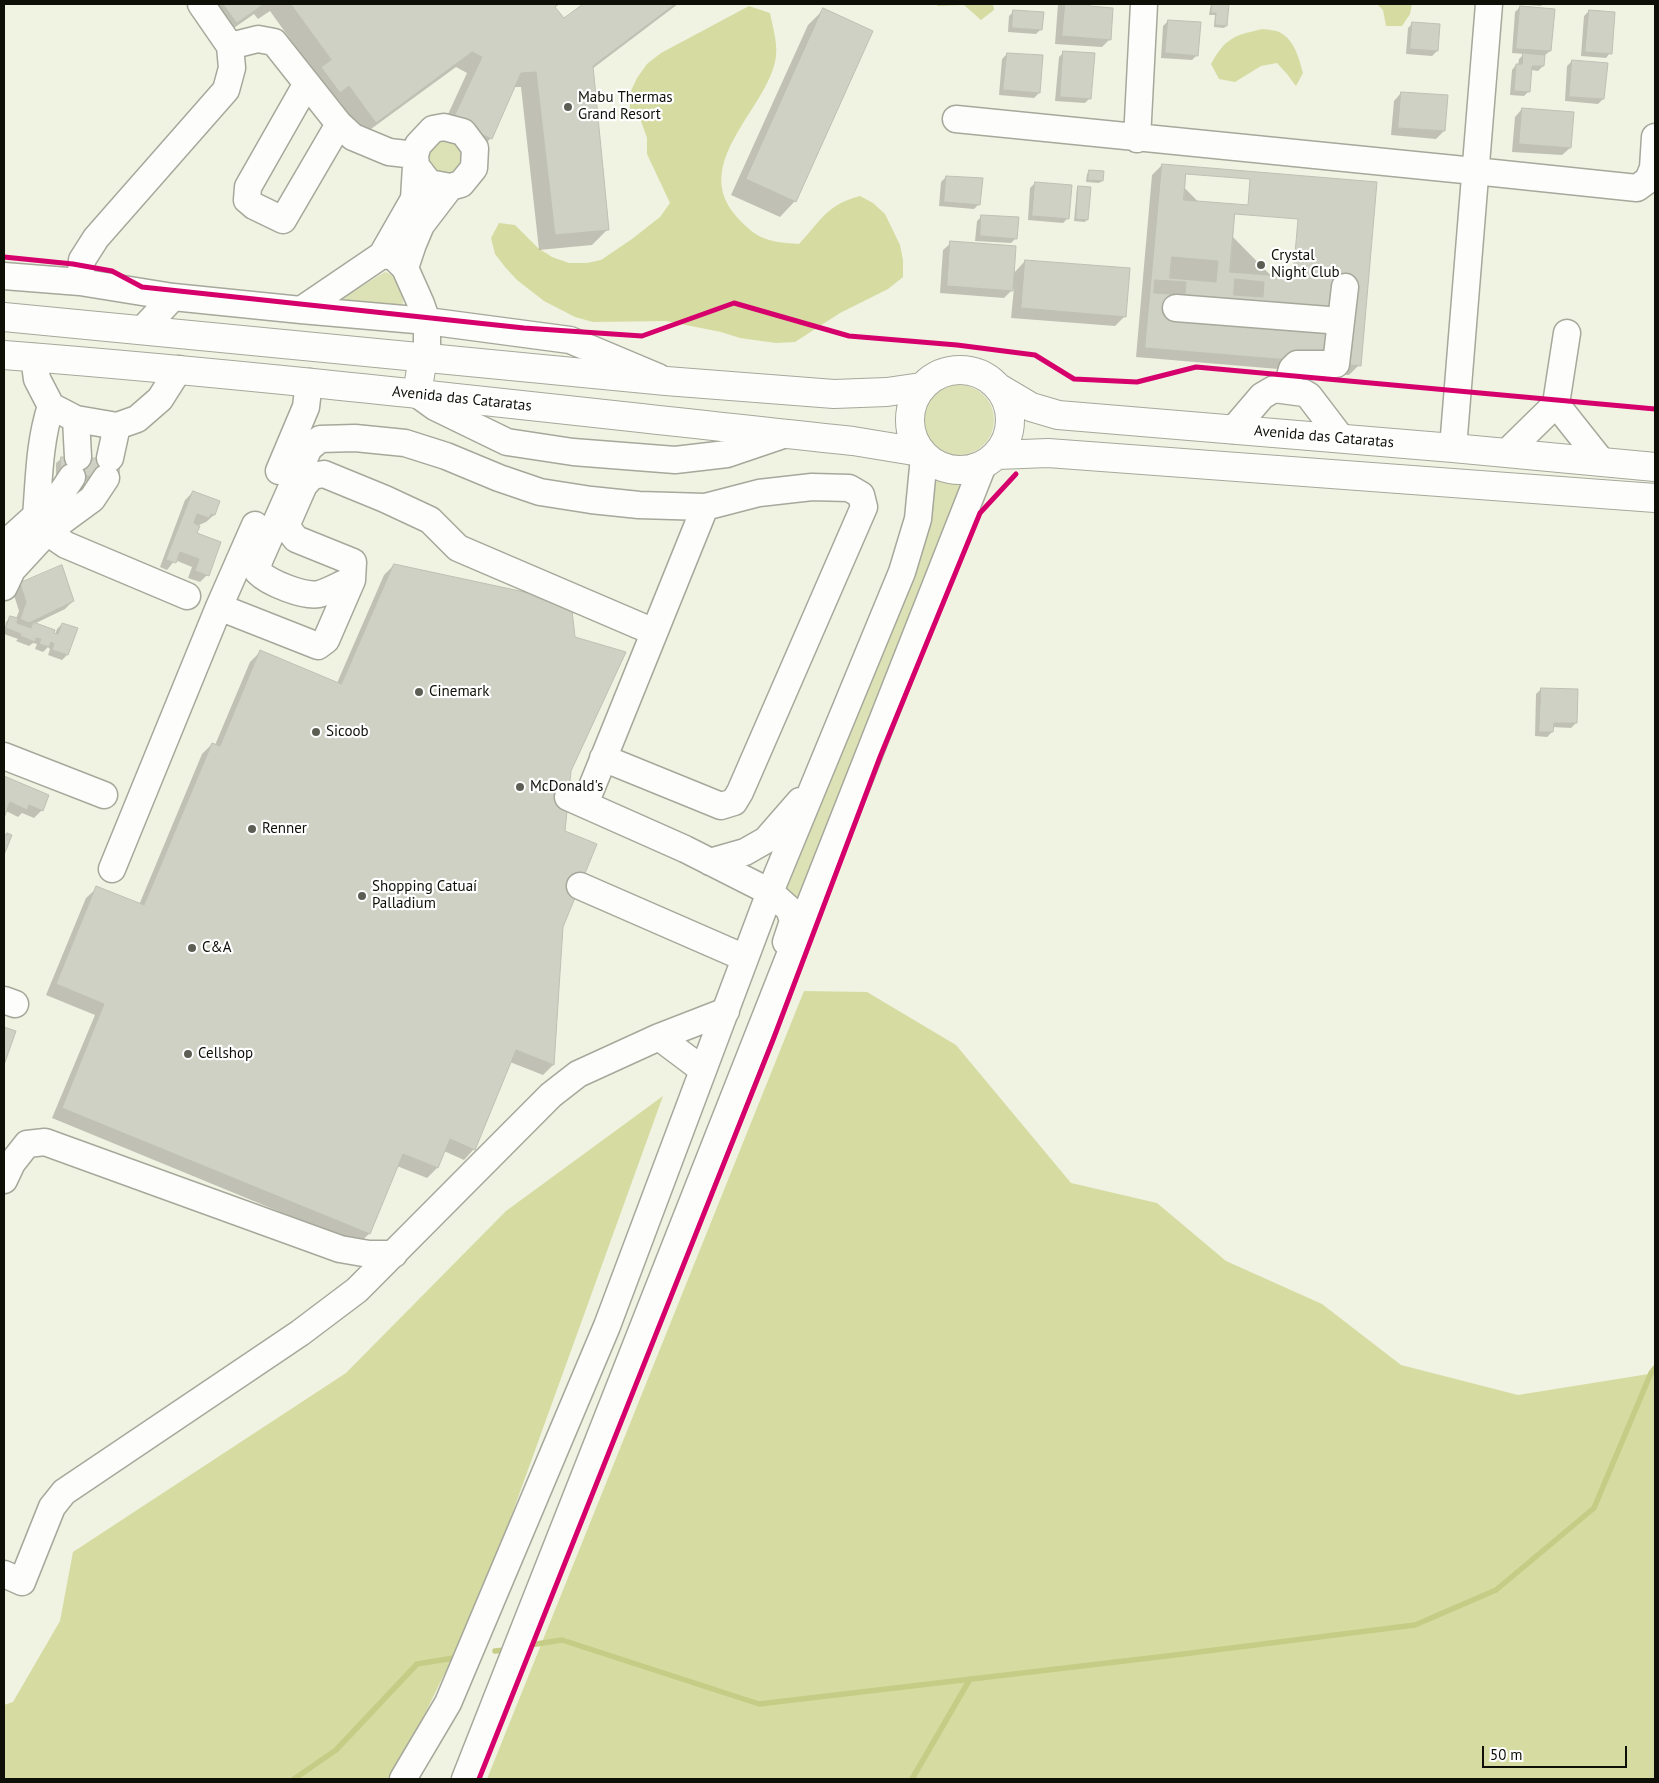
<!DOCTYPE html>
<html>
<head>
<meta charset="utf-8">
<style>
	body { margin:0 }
	#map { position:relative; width:1659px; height:1783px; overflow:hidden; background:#f0f2e2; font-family:"PT Sans",sans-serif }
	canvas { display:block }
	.frame { position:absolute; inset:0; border:5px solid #0e0f06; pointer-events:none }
	.scale { position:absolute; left:1482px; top:1746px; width:145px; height:22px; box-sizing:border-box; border:2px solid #0e0f06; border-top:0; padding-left:6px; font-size:15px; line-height:18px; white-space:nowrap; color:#0e0f06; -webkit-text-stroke:4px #fff; paint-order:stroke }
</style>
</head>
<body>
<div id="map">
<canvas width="1659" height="1783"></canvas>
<div class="frame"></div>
<div class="scale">50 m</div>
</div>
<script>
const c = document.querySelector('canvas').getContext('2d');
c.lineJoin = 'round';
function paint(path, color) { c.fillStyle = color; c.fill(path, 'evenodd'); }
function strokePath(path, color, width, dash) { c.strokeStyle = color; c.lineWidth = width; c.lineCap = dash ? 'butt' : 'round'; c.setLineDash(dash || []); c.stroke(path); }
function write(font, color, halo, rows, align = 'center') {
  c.font = font + ' "PT Sans",sans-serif'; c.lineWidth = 4.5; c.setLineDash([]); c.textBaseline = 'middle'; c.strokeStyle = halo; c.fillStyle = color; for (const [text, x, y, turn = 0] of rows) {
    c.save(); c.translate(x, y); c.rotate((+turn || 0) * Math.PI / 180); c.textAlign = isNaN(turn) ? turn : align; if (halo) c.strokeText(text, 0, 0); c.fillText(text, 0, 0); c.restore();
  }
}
paint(new Path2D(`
	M445 136 467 151 457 176 430 171 427 148Z
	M385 272C398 275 407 298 401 310L336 302Z
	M924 420a35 35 0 1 1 70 0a35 35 0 1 1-70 0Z
	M927 479 950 482 969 479 797 901 784 890Z`), '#dce2b5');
paint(new Path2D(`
	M937 4H993L994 10 981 20 964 5 937 6Z
	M1377 4H1412L1410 14 1402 26H1386L1383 10Z
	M749 6 770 13C773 29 779 46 775 62 764 111 691 164 736 216 757 240 769 242 799 244 821 221 826 205 860 196L873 203 885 214 900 245 903 260V277L888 289 840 313 795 342 776 343 740 338 721 332 666 321 593 322 575 317 544 301 517 280 505 267 495 254 491 238 499 223 515 225 538 248 552 257 569 263H587L601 260 632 239 660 217 670 203 647 154V138L641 121 630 109V93L637 78 647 64 661 53Z
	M1263 29C1268 30 1275 30 1279 32 1294 39 1299 58 1303 73L1296 86 1287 74 1277 63 1261 66 1235 82 1219 79 1211 64C1225 38 1235 35 1263 29Z
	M804 991 867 992 956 1045 1071 1183 1157 1203 1226 1261 1322 1304 1401 1365 1518 1395 1655 1373V1779H487Z
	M663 1096 482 1597 393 1779H4V1705L13 1702 60 1621 73 1552 346 1373 506 1211Z`), '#d6dca1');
paint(new Path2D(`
	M198 4H559L554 8 563 20 585 4H678L592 69 607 230 592 245 539 250 521 87H513L491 138 476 154 438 136 467 73 456 67 360 137 270 11 258 19 254 14 221 37Z
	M1058 4H1088V7L1110 39 1102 47 1055 44Z
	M1211 4H1227L1226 26 1224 28 1214 27 1215 15H1209Z
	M1515 4H1543L1541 6Z
	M1604 4H1626L1625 5Z
	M1520 7 1550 51 1544 56 1543 66 1538 71 1531 70 1529 91 1524 96 1510 95 1512 70 1516 65 1518 66 1519 59 1524 54 1512 53 1515 12Z
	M823 10 795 201 780 217 731 195 808 25Z
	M1014 11 1041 29 1036 34 1008 32 1009 16Z
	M1589 11 1610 53 1606 58 1581 56 1584 16Z
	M1168 21 1197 55 1192 60 1161 58 1163 26Z
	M1413 23 1439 25 1437 51 1432 56 1406 54 1408 28Z
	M1064 52 1090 98 1085 103 1055 101 1059 57Z
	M1007 54 1039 93 1034 98 999 95 1002 59Z
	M1572 61 1603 99 1598 104 1565 101 1567 66Z
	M1401 93 1444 131 1436 139 1391 135 1394 101Z
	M1522 109 1570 148 1562 155 1512 152 1515 117Z
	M1162 165 1359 365 1349 375 1136 357 1152 175Z
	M1089 172 1102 181 1099 183 1086 182 1087 174Z
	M946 177 979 204 974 209 939 206 941 182Z
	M1035 183 1068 218 1063 223 1028 220 1030 188Z
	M1079 187 1087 219 1085 222 1074 221 1077 189Z
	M982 216 1016 238 1011 243 975 241 977 221Z
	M951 243 1013 274 1025 261 1125 316 1115 326 1011 318 1014 288 1004 298 940 293 943 250Z
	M61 459 113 482 56 480V463Z
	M193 492 214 515 206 522 199 525 196 534 207 575 200 582 188 578 192 567 175 560 167 570 160 567 185 500Z
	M394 565 569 771 564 832 561 927 553 1065 543 1075 510 1062 474 1149 464 1160 444 1151 437 1168 427 1178 397 1166 369 1234 358 1244 52 1118 95 1015 46 995 86 898 97 888 139 905 202 754 212 744 215 745 250 662 261 651 337 683 384 575Z
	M21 584 73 601 65 609 34 624 55 635 57 629 62 624 67 655 62 660 48 655 50 649 48 647 43 652 35 649 37 644 33 643 29 646 16 641 18 639 4 634 6 622 11 617 16 619 19 611 13 592Z
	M1541 689 1576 723 1571 728 1552 727V732L1547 737 1535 736 1536 694Z
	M4 777 48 796 42 810 34 818 22 813 18 817 6 811 4 815Z`), '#0003');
strokePath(new Path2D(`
	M530 1645 562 1640 759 1704 1167 1656 1415 1625 1496 1590 1594 1508 1651 1373 1655 1368
	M495 1651 506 1650
	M294 1779 336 1750 417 1664 460 1657
	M912 1779 970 1679`), '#c5cc85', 5.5);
const building = new Path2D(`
	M223 4H264L237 23Z
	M291 4H559L555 7 564 18 583 4H675L593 66 609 230 555 235 536 72 521 73 492 139 452 121 482 57 472 52 376 123 349 86 340 93 321 67 331 60Z
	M1065 4H1090L1089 6 1113 8 1111 40 1062 36Z
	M1212 4H1229L1227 26 1215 25 1216 13H1211Z
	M1520 6 1555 9 1551 51 1516 49Z
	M823 8 873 31 796 202 746 179Z
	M1013 10 1044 12 1042 30 1012 28Z
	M1589 10 1615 12 1612 54 1585 52Z
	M1168 20 1201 22 1198 56 1165 53Z
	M1412 22 1440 24 1438 51 1410 49Z
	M1063 51 1095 53 1091 99 1060 97Z
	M1007 53 1043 55 1040 93 1003 90Z
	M1523 53 1545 55 1544 66H1532L1530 92 1514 91 1516 64H1522Z
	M1572 60 1608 63 1604 99 1569 97Z
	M1401 92 1448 95 1445 131 1398 128Z
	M1522 108 1574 112 1571 148 1519 144Z
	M1162 164 1377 182 1361 366 1145 348Z
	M1089 170 1104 171 1103 181 1088 180Z
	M1186 174 1250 179 1248 205 1184 200Z
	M946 176 983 178 980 205 944 202Z
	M1035 182 1072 185 1069 219 1032 216Z
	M1078 186 1091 187 1088 220 1076 219Z
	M1235 214 1298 219 1293 277 1230 272Z
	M981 215 1019 217 1017 239 980 236Z
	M950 241 1016 246 1013 291 947 286Z
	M1172 257 1218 261 1216 282 1170 278Z
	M1025 260 1130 268 1126 317 1021 308Z
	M1235 279 1264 282 1263 297 1234 295Z
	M1155 280 1186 282 1185 295 1154 293Z
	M61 457 120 459 119 477 60 475Z
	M193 491 220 501 215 515 211 514 209 518 197 514 194 523 200 526 197 533 221 542 209 576 195 571 199 559 180 552 176 563 166 560Z
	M394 564 571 602 575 637 626 652 571 771 565 831 597 844 563 927 554 1065 516 1050 475 1150 450 1139 438 1168 403 1154 370 1234 62 1108 104 1004 56 984 96 886 144 905 212 743 220 746 260 650 341 684Z
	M62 565 74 601 29 623 20 619 26 602 20 583Z
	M10 616 18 618 17 623 31 628 33 622 55 630 54 633 58 634 62 623 78 628 68 655 52 650 54 644 51 642 49 647 39 644 41 639 36 638 35 642 20 636 21 634 6 628Z
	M1541 688 1578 689 1577 723H1554L1553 732H1539Z
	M4 776 49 795 43 811 29 805 27 810 10 802 4 818Z
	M7 833 12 835 4 855V834L7 835Z
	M4 1027 16 1031 4 1065Z`);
paint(building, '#cfd1c4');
strokePath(building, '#bec0b4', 1);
const minor = new Path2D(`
	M230 46 258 39 274 42 339 124 353 137 389 152 415 155
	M306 85 248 187 247 200 254 206 283 220 339 124
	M956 119C1182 144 1410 163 1637 188L1648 180 1653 168 1655 137
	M1137 139 1144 4
	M382 255 414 199 416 166
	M405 268 413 244 421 225 450 187 461 184 474 168 475 148 463 132 444 127 433 129 418 145 415 155 416 166 429 183 450 187
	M4 276 80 282 173 297
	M80 282 82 260 96 238 226 90 232 68 230 46 201 4
	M1176 308 1341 321
	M301 310 382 255 394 257 405 268 421 304 427 321V348L423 357
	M142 330 173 297 301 310 427 321 570 340 658 377
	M34 357 37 379 51 406 76 419 117 426 137 419 160 399 179 369
	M1286 390 1292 369 1297 364H1336L1345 287
	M417 394 435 407 507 442 573 452 675 460 727 454 786 434
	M1556 404 1602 462
	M51 406C39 442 39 481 36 517L47 532 66 545 187 596
	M76 419 78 457
	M1233 430 1262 396 1274 389 1304 393 1309 396 1341 438
	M1453 448 1489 4
	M1506 453 1556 404 1567 333
	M110 458 117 426
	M279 471 306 407 309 382
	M4 548 8 541 62 492 72 477
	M352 580C341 584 330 591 319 594 304 597 269 583 258 572L259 561 309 448 320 439 355 438 405 443 446 456 499 478 540 492 591 500 639 505 705 507 759 493 812 487 849 488 861 495 864 507 740 792 734 802 721 806 603 758
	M4 587 12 570 47 532 92 499 106 478
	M219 607 318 646 326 640 352 580 353 562 296 539 286 526 304 485 312 476 324 474 385 499 430 520 458 548 654 632
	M4 756 104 795
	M568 797 685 849 770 892 789 909 793 921 786 942
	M585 804 705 507
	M710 862 745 852 766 840 800 801
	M112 869 219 607 255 525
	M580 886 745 958
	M4 1000 15 1004
	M659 1037 703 1070
	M4 1180 12 1163 27 1144 45 1142 340 1249 369 1254H394
	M4 1574 22 1582 52 1507 64 1492 300 1333 357 1290 551 1095 578 1074 659 1037 726 1011
	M403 1779 448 1703 607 1326 770 892 902 572 918 519 924 457
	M465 1779 983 465`);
const major = new Path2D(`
	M4 317 666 381 834 394 887 392 921 387
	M4 355C287 377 570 411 853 441L920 452
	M910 420a50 50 0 1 1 100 0a50 50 0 1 1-100 0Z
	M999 388 1031 407 1058 415 1453 448 1655 467
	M997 455 1048 453 1655 498`);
const highway = new Path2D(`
	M417 394 423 357`);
strokePath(minor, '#a6a89b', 29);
strokePath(major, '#a6a89b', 30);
strokePath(highway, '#a6a89b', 30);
strokePath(minor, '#fdfdfb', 26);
strokePath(major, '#fdfdfb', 28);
strokePath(highway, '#fdfdfb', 28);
strokePath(new Path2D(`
	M4 257 73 264 112 271 142 287 524 328 642 336 734 303 849 336 957 345 1035 355 1074 379 1137 382 1196 367 1655 409
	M479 1779 773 1040 880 757 980 513 1016 474`), '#d6006c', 5);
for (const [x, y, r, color] of [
	[568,107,5,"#5d5e53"],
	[1261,265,5,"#5d5e53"],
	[419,692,5,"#5d5e53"],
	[316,732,5,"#5d5e53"],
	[520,787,5,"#5d5e53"],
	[252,829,5,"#5d5e53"],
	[362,896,5,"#5d5e53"],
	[192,948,5,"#5d5e53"],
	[188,1054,5,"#5d5e53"]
]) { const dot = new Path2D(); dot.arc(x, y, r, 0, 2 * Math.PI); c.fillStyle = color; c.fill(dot); strokePath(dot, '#fff', 2); }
write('15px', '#0e0f06', '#fff', [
	["Mabu Thermas",578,98],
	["Grand Resort",578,115],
	["Crystal",1271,256],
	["Night Club",1271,273],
	["Cinemark",429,692],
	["Sicoob",326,732],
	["McDonald's",530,787],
	["Renner",262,829],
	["Shopping Catuaí",372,887],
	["Palladium",372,904],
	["C&A",202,948],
	["Cellshop",198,1054]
], 'left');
write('15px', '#0e0f06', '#fff', [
	["Avenida das Cataratas",462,399,6],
	["Avenida das Cataratas",1324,437,5]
]);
</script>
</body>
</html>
